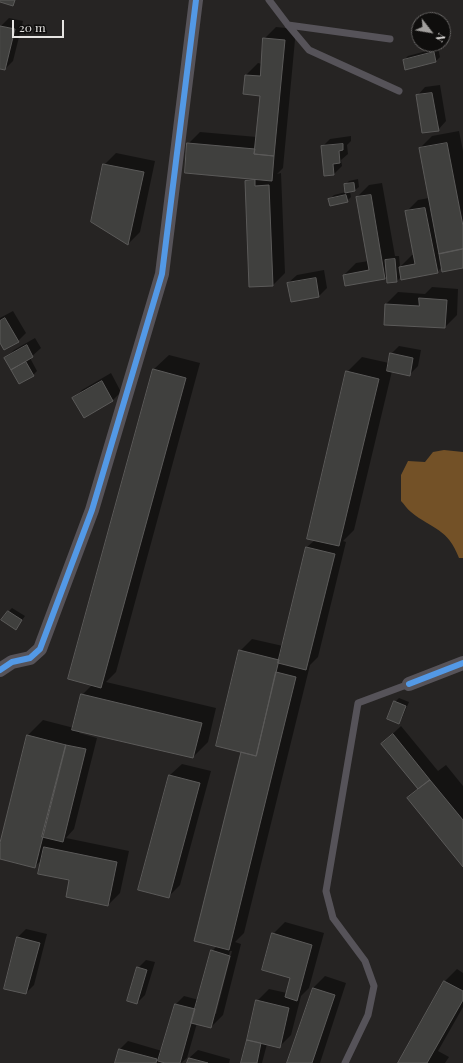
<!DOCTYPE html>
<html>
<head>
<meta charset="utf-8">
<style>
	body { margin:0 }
	#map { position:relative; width:463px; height:1063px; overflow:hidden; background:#262423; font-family:"Playfair Display",serif }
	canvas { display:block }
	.north { position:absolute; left:411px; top:12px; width:40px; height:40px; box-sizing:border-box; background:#0f0e0d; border:1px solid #656362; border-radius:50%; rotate:121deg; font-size:11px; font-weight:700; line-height:16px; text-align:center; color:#e5e3e1 }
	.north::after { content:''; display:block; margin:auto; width:14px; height:18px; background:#a2a09e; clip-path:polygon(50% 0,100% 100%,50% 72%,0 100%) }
	.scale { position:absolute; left:12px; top:20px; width:52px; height:18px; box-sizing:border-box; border:2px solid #e5e3e1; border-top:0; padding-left:5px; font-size:12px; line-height:14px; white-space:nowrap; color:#e5e3e1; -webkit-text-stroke:3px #0f0e0d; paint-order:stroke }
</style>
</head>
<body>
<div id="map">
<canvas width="463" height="1063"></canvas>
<div class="north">N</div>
<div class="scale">20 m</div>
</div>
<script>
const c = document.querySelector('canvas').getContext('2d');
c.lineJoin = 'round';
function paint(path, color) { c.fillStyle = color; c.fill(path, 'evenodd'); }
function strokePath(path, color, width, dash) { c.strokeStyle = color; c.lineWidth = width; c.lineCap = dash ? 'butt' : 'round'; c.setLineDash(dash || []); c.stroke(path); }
paint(new Path2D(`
	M444 450 463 452V558H459C448 528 433 530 411 512 407 509 404 504 401 501V475L408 461 425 462 433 452Z`), '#735127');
paint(new Path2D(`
	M9 18 23 21 13 61 5 69 0 68V31L1 26Z
	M276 27 296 29 283 168 277 174 281 173 285 273 273 285 246 181 250 178 188 144 200 132 257 137 261 95 246 75 258 63 262 64 264 39Z
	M438 48 440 57 436 61 406 68 404 60 408 56Z
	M440 85 446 121 438 130 417 96 425 87Z
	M459 131 463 151V267H442L437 272 401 277 397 281 387 275 385 278 346 285 344 275 356 263 369 261 357 197 369 185 382 183 395 256H399L400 267 412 255H415L406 212 418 200 429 198 420 148 432 136Z
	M351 136V141L347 145 348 154 341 160 342 166 334 174 322 147 330 139Z
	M116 153 155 161 140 232 128 244 104 165Z
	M358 179 359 187 355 190 350 191 351 197 347 201 330 199 334 195 346 192 345 185 349 181Z
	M324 270 327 288 319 296 291 301 288 283 297 275Z
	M432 287 458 289 457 315 445 327 386 304 398 292 425 294Z
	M13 311 26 333 18 341H0V318Z
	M35 338 41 348 30 358 37 371 33 375 12 370 15 367 6 358 14 350Z
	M399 346 421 350 418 366 409 375 392 371 354 530 343 541 346 542 318 657 310 665 244 933 235 942 241 944 223 1015 211 1027 197 1023 187 1058 181 1063H169L162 1061 161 1063H116L120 1049 128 1041 162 1051 176 1004 184 996 199 1000 212 951 217 946 242 752 240 651 252 639 283 646 307 547 315 540 347 372 362 357 389 363 391 354ZM230 951H232L216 1014H214Z
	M169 355 200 363 116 672 106 682 216 708 208 742 193 757 80 731 79 733 97 738 74 829 66 838 129 851 120 893 108 905 43 859 34 867 0 858V847L28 735 43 720 74 728 82 695 92 685 153 370Z
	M111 373 121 392 113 400 84 416 74 398 82 390Z
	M12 608 25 616 16 628 8 612Z
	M399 698 409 702 402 718 398 722 395 702Z
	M401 726 438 771 446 765 463 786V865L409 799 419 788 382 744Z
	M182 764 211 771 180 885 168 897 170 775Z
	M285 922 324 933 309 988 301 996 291 1035 279 1047 267 1044 262 1063H242L257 1001 269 989 287 993 291 977 273 934Z
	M26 929 47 934 34 985 26 993 18 937Z
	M146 960 155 962 145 995 137 1003 138 968Z
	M457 969 463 973V1007L438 1051 449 1057 445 1063H399L445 981Z
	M325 976 346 983 320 1063H288L313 988Z
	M198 1050 230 1059 229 1063H188L189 1058Z`), '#0007');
const building = new Path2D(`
	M0 0H15L13 6 0 2Z
	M0 26 15 29 5 70 0 69Z
	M263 38 285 40 274 156 254 154 260 96 243 94 245 75 260 76Z
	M434 52 436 62 405 70 403 60Z
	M432 93 439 131 422 133 416 95Z
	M187 143 255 149 254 154 274 156 272 181 185 173Z
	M447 143 463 226V249L439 254 419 148Z
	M343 144V150L339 151 340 163 333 164 334 175 324 176 321 146Z
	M103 164 144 172 128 245 91 222Z
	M255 180V186L269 185 273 286 249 287 245 181Z
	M354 183 355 191 345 193 344 184Z
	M346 195 348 202 330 206 328 199Z
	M371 195 385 279 345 286 343 275 369 270 356 197Z
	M425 208 438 273 401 280 399 267 415 264 405 211Z
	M463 249V268L442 272 439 254Z
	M395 259 397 282 387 283 385 260Z
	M316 278 319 297 291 302 287 283Z
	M419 298 447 300 445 328 384 325 385 304 419 306Z
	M5 318 19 342 4 350 0 343V321Z
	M27 345 33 357 11 370 4 358Z
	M390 353 413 358 410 376 387 371Z
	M26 362 34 376 19 384 11 370Z
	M153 369 186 378 101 688 68 679Z
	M346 371 379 379 339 546 307 539Z
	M102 381 113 401 84 418 72 398Z
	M306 547 335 554 306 670 278 663Z
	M8 611 22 620 16 630 1 620Z
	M239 650 279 660 256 756 216 746Z
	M276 672 296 677 229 950 194 941 241 752 256 756Z
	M81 694 202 723 193 758 72 730Z
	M394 701 406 706 399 724 387 719Z
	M393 734 430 780 418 789 381 744Z
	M27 735 66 745 35 868 0 859V843Z
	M66 745 86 749 63 842 42 837Z
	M169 775 200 783 169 898 138 890Z
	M430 780 463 820V867L407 798Z
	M44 847 117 862 108 906 66 897 69 880 38 874Z
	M272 933 312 945 297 1001 285 997 290 978 262 970Z
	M17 937 40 943 26 994 4 989Z
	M211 950 230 956 211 1028 191 1023Z
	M137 967 147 970 137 1004 127 1001Z
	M444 981 463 991V1000L427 1063H398Z
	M313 988 335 995 312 1063H287Z
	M256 1000 289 1008 280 1048 247 1040Z
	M175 1004 195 1009 180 1063H165L158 1061Z
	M247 1040 261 1043 257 1063H241Z
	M119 1049 157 1059 156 1063H115Z
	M189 1058 208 1063H187Z`);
paint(building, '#40403e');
strokePath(building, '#5b5a59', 1);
strokePath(new Path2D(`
	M269 0 288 25 309 50 399 91
	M288 25 390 39
	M345 1063 368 1015 374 986 365 961 333 918 326 891 358 703 409 684`), '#565359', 7);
strokePath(new Path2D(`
	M0 670 12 662 30 658 40 649 92 510 162 274 196 0
	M409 684 463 663`), '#565359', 14);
strokePath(new Path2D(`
	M0 670 12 662 30 658 40 649 92 510 162 274 196 0
	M409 684 463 663`), '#5399e6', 6);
</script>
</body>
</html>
